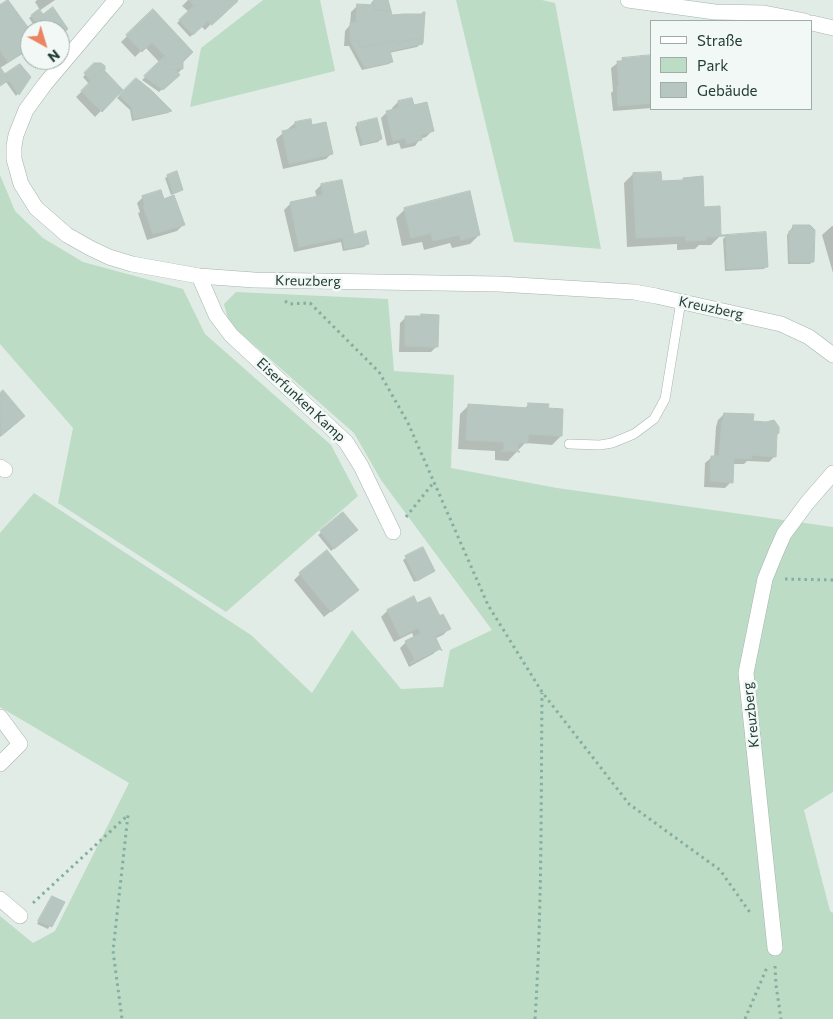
<!DOCTYPE html>
<html>
<head>
<meta charset="utf-8">
<style>
	body { margin:0 }
	#map { position:relative; width:833px; height:1019px; overflow:hidden; background:#e2ece7; font-family:Commissioner,sans-serif }
	canvas { display:block }
	.legend { position:absolute; left:650px; top:20px; width:162px; height:90px; box-sizing:border-box; background:#f2f8f5; border:1px solid #9fada8; margin:0; padding:6px 9px; list-style:none; font-size:15px; color:#233c35 }
	.legend li { display:flex; align-items:center; gap:10px; height:25px }
	.legend b { width:25px; border:1px solid #9fada8 }
	.north { position:absolute; left:20px; top:20px; width:50px; height:50px; box-sizing:border-box; background:#f2f8f5; border:1px solid #9fada8; border-radius:50%; rotate:141deg; font-size:14px; font-weight:700; line-height:20px; text-align:center; color:#233c35 }
	.north::after { content:''; display:block; margin:auto; width:18px; height:22px; background:#eb8460; clip-path:polygon(50% 0,100% 100%,50% 72%,0 100%) }
</style>
</head>
<body>
<div id="map">
<canvas width="833" height="1019"></canvas>
<ul class="legend">
<li><b style="height:6px;background:#fff"></b>Straße</li>
<li><b style="height:14px;background:#bcdcc5"></b>Park</li>
<li><b style="height:14px;background:#b7c6c0"></b>Gebäude</li>
</ul>
<div class="north">N</div>
</div>
<script>
const c = document.querySelector('canvas').getContext('2d');
c.lineJoin = 'round';
function paint(path, color) { c.fillStyle = color; c.fill(path, 'evenodd'); }
function strokePath(path, color, width, dash) { c.strokeStyle = color; c.lineWidth = width; c.lineCap = dash ? 'butt' : 'round'; c.setLineDash(dash || []); c.stroke(path); }
function write(font, color, halo, rows, align = 'center') {
  c.font = font + ' Commissioner,sans-serif'; c.lineWidth = 5; c.setLineDash([]); c.textBaseline = 'middle'; c.strokeStyle = halo; c.fillStyle = color; for (const [text, x, y, turn = 0] of rows) {
    c.save(); c.translate(x, y); c.rotate((+turn || 0) * Math.PI / 180); c.textAlign = isNaN(turn) ? turn : align; if (halo) c.strokeText(text, 0, 0); c.fillText(text, 0, 0); c.restore();
  }
}
paint(new Path2D(`
	M263 0H320L335 71 190 107 201 48Z
	M456 0H542L555 3 601 249 514 242Z
	M0 175 15 211 43 238 83 262 183 289 205 334 331 445 358 496 226 612 58 503 73 428 0 344Z
	M236 292 388 299 394 371 454 375 451 468 557 488 833 527V792L804 810 830 911 833 913V1019H0V916L33 943 55 931 129 783 0 707V533L34 493 251 635 312 693 352 630 401 689 443 687 450 650 492 630 381 480 354 433 229 323 224 304Z`), '#bcdcc5');
paint(new Path2D(`
	M37 0H55L39 11 42 16 67 29 60 34V30H37L29 18 40 10 35 2Z
	M188 0H235L205 30 201 26 190 37 177 23 189 12 182 6Z
	M374 0 420 44 417 47 389 53 391 62 389 64 362 70 349 46H344L345 31 350 25 351 12 357 6 372 7 371 3Z
	M0 7 30 33V49L0 68Z
	M153 11 181 62 182 69 177 74 178 75 159 92 142 80 160 63 145 47 135 57 121 42Z
	M652 56V108L613 111 611 93 613 91 611 68 623 59Z
	M95 64 103 67V72L121 90 95 117 76 97 89 84 83 77Z
	M20 66 30 77 16 96 6 82 0 86V69L4 76Z
	M136 80 171 111 168 113 132 121 130 110 117 98Z
	M398 102 413 106 432 131 426 137 420 139 415 146 401 149 399 143 387 146 381 118 387 112 393 111 392 108Z
	M295 123 311 126 332 153 326 159 283 169 276 139Z
	M358 124 381 139 378 142 360 146 355 127Z
	M633 174 661 182 682 181 684 179 720 236 711 245H699L695 249 677 250V244L627 247 624 183Z
	M168 176 182 190 179 192 171 195 165 178Z
	M342 181 353 236 365 232 367 244 364 247 343 251 341 242 294 252 284 210 291 203 317 198 315 191 321 185Z
	M143 197 183 225 177 231 147 240 138 213 140 212 137 203Z
	M405 209 479 235 470 244 452 248 450 243 424 250 422 242 402 246 396 218Z
	M793 226 813 261 810 264H788L787 235Z
	M832 226H833V273L822 235Z
	M726 236 767 266 764 269 725 271 723 239Z
	M406 317 437 346 431 352H399L400 323Z
	M3 392 18 422 0 437V394Z
	M529 404 547 409 561 436 552 445 525 443 508 461 495 460V451L458 449 460 414 469 405 524 409Z
	M724 414 752 423 775 456 769 462 747 461 744 464H732L731 482 725 488 704 487 705 463 712 457H714L716 427 718 420Z
	M343 514 353 533 331 551 318 535Z
	M422 548 434 571 414 582 403 560Z
	M300 574 351 595 324 617 294 580Z
	M413 598 417 605 439 618 449 629 443 635 434 639 439 648 433 654 409 667 400 648 406 642 414 638 412 633 394 642 381 617 387 611Z
	M52 897 63 903 48 929 37 924Z`), '#0003');
const building = new Path2D(`
	M8 0 30 30V48L8 62 0 50V5Z
	M189 0H237L238 1 212 25Z
	M374 0H388L391 11 374 10Z
	M357 4 374 5V10L391 11 392 15 403 14H422L423 12H425L423 43H422V38L396 43 395 40 360 48 359 41 350 40V23L356 22Z
	M194 6 208 21 193 35 179 20Z
	M53 7 68 29 60 35V30H41L31 15 39 9 43 14Z
	M153 9 193 52 183 62V69H165L166 57 152 42 142 52 126 35Z
	M422 38V43L423 44 390 51 393 62 365 68 350 40 359 41 360 48 395 40 396 43Z
	M652 55V103L618 106 617 86H619L617 61H623L622 58Z
	M165 56V69H175L180 75 163 90 144 76Z
	M94 63H101L105 66V70L103 69 91 81 84 73Z
	M20 64 31 77 19 95 5 74Z
	M0 67 9 80 0 86Z
	M103 69 123 90 102 112 81 91Z
	M136 78 151 90 172 111 134 119 132 108 119 95Z
	M412 98 414 105 427 102 434 131 421 135 422 140 407 144 405 138 393 141 386 111 399 108 398 101Z
	M377 118 382 139 363 144 357 123Z
	M311 119 312 125 326 122 333 154 289 164 282 131 296 128 295 122Z
	M177 171 183 190 173 193 167 175Z
	M661 172 662 181 683 180V178L703 176 704 207 720 206 721 235H726L725 236 706 237V240L686 241 685 236 636 238 633 173Z
	M342 180 354 235 299 247 290 202 323 195 321 184Z
	M161 190 164 199 174 195 185 225 153 234 143 206H145L142 196Z
	M470 191 480 235 461 240 459 235 433 241 431 233 411 238 404 208Z
	M793 225H810L815 230 814 262H790L789 231 793 230Z
	M366 231 369 244 345 249 343 238Z
	M766 232 768 267 727 269 726 235Z
	M421 314 439 315 438 347 405 346V316H421Z
	M3 390 25 416 1 436 0 393Z
	M528 403 549 404 548 408 563 409 562 436 528 434V443H518V451L520 452 511 451 501 452 504 450V442L466 440 468 404 528 408Z
	M724 413 754 414 753 421 766 422 774 420 779 427V433L777 434 776 457 752 455 751 459 734 458 733 483 710 481 711 456H719L722 420H723Z
	M343 512 358 530 334 549 320 531Z
	M423 547 435 571 417 581 405 556Z
	M327 550 359 590 331 612 299 573Z
	M414 596 417 603 430 597 440 616 443 614 451 629 435 636 442 651 440 649 410 664V663L415 660 405 641 421 633 418 628 400 637 387 610Z
	M52 896 65 902 52 927 38 921Z`);
paint(building, '#b7c6c0');
strokePath(building, '#b5c5be', 1);
const service = new Path2D(`
	M569 444 600 445 612 443 634 434 654 419 665 399 681 301`);
const minor = new Path2D(`
	M116 0 45 84 26 110 16 135 14 146V159L21 184 36 208 67 235 90 248 109 257 132 264 199 276 254 280 499 284 634 292 656 296 781 324 809 337 833 355
	M628 0 715 12 764 13 805 21
	M812 23 833 28
	M199 276 216 315 231 335 346 442 361 466 393 532
	M0 467 5 470
	M0 717 20 744 0 764
	M0 899 20 916
	M775 948 746 673 765 579 776 552 784 534 807 503 833 473`);
strokePath(service, '#a5b4ae', 10);
strokePath(minor, '#a5b4ae', 16);
strokePath(new Path2D(`
	M285 301 289 304 310 303 379 372 408 423 488 605 542 692 629 804 720 870 751 914
	M406 517 434 482
	M785 579 833 580
	M33 903 128 815 113 951 122 1019
	M775 966 776 985 781 1019
	M535 1019C542 910 541 802 542 693
	M745 1019 768 965`), '#84aea1', 3, [2.5, 4]);
strokePath(service, '#fff', 9);
strokePath(minor, '#fff', 15);
write('14px', '#233c35', '#f2f8f5', [
	["Kreuzberg",308,281,1],
	["Kreuzberg",711,308,12],
	["Eiserfunken Kamp",301,400,43],
	["Kreuzberg",751,715,-96]
]);
</script>
</body>
</html>
